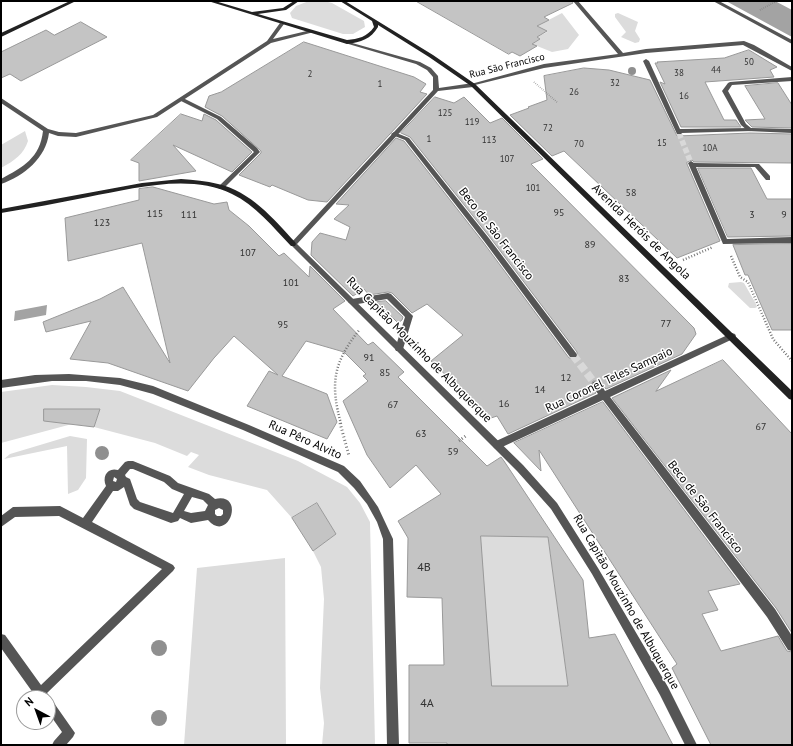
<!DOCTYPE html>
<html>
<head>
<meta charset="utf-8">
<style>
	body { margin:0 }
	#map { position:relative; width:793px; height:746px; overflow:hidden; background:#fff; font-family:"PT Sans",sans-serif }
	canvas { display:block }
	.frame { position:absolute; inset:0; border:2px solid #000; pointer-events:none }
	.north { position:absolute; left:16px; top:690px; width:40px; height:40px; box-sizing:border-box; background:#fff; border:1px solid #999; border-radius:50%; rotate:319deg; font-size:11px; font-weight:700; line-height:16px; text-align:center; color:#000 }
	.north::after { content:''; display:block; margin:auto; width:14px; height:18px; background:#000; clip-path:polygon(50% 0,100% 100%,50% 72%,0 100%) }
</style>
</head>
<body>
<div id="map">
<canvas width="793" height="746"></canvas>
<div class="frame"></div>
<div class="north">N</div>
</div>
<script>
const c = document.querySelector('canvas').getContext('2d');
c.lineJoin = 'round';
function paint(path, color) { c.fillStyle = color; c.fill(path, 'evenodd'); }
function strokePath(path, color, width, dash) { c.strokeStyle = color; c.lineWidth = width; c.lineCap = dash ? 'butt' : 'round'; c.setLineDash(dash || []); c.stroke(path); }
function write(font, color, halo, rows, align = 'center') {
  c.font = font + ' "PT Sans",sans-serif'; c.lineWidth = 3; c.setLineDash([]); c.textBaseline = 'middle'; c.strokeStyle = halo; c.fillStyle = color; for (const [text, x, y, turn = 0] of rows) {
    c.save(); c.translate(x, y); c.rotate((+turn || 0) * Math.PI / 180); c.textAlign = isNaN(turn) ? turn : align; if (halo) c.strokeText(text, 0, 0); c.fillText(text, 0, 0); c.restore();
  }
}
paint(new Path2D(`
	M309 1H324L332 3 364 21 365 27 353 34H343L292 18 290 13 296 6Z
	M562 13 579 35 568 49 552 52 532 44 540 39 537 37 547 32 537 26Z
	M618 13 638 22 635 31 640 39 639 42 635 43 621 37 626 32 615 17V14Z
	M25 131 28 141C24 154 14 161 1 168V145Z
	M741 282 744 283 756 304 757 307 755 308H750L728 287 729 283Z
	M52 385 86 387 120 391 298 461 347 487 360 503 370 522 375 745H322L324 723 320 688 324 599 321 567 313 551 336 534 317 503 292 518 267 490 209 475 188 467 199 455 191 452 187 456 155 443 94 427 100 409 72 424 1 443V392Z
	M70 436 87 439 86 478 78 490 68 494 67 446 4 459 10 454Z
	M481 536 548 537 568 686H492Z
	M285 558 286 745H184L197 568Z`), '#dcdcdc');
paint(new Path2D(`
	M726 1H775L792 10V37Z
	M47 305 46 315 14 321 15 311Z`), '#a3a3a3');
const building = new Path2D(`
	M416 1H572L573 3 544 17 549 20 537 26 547 31 537 37 540 39 532 44 537 46 520 56 512 52 509 54Z
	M81 22 107 37 21 81 10 74 1 78V52L46 30 54 35Z
	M304 42 414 77 426 84 420 92 427 94 327 202 308 200 272 185 270 187 239 175 261 153V151L222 116 205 107 209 96 221 92Z
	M749 50 777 67 770 70 774 77 705 82 724 120H736L741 127H681L660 82 665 84 655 63H658L657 62 724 58Z
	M584 68 609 70 650 80 677 136 750 133 792 134V163L694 162 692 160 687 162V164L720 241 677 258 564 151 552 156 510 115 529 108 528 107 547 100 544 76Z
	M778 83 792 105V128L752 127 745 120 765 119 745 86Z
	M435 97 454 103 464 97 490 123 502 118 543 159 531 164 694 328 696 334 682 354 606 389 600 381H593L591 386 596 393 508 434 497 416 491 418 431 361 463 335 427 304 412 313 392 293 388 292 369 295 364 289 353 296 311 255 312 242 320 233 346 240 350 227 334 219 349 205 336 204 396 138 404 141 483 242 569 358H577V352L489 236 410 137 401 133Z
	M181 114 202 121 204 114 216 120 252 152 232 172 173 145 196 171 139 181V163L131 160Z
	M698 168H751L767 199H792V236L728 237Z
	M153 187 214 204 227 202 229 210 249 226 279 256 284 253 309 277 310 266 345 301 333 309 368 345 373 342 404 372 398 377 487 466 501 457 504 461 583 580 589 638 615 634 673 745H447V743H409V665H444L442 598 407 597 408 538 398 521 441 494 416 465 390 488 367 455 343 401 368 381 363 376 366 374 344 352 306 341 282 376 327 394 337 422 327 439 247 406 269 371 278 375 234 336 214 358 188 391 108 363 70 359 91 321 46 332 43 322 100 299 123 287 170 363 142 243 68 261 65 218 139 200V189ZM481 536 548 537 568 686H492Z
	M792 244V330H772L748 275H745L733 245Z
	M386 301 403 317 402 320 398 323 377 302Z
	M723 360 792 434V633L776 608 612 398 671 370 656 391Z
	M603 402 740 584 708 591 718 610 702 614 721 651 778 636 787 651 792 652V745H711L672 668 677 664 539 450 541 471 514 443Z
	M44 409H100L94 427 44 421Z
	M317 503 336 534 313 551 292 518Z`);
paint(building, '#c4c4c4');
strokePath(building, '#999', 1);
strokePath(new Path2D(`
	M679 133 691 163`), '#d9d9d9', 5.5, [5.5, 2.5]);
strokePath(new Path2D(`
	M573 355 596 385`), '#d9d9d9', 8, [8, 3.5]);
strokePath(new Path2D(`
	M760 10 777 1
	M534 82 558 103`), '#777', 1.5, [0.5, 1.5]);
strokePath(new Path2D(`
	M731 256 740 277 748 282 773 339 792 361
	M683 260 713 247
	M341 424C330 383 333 363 360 329`), '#777', 2.5, [1, 2]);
strokePath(new Path2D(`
	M340 423 349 456
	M459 441 467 435`), '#777', 3, [1, 2.5]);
paint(new Path2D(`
	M280 23 284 24 273 39 311 30 314 32 271 43 157 117 76 137 58 136 49 133C46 158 24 176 1 184V179C23 167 40 158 43 131L1 103V98L48 129 59 132 76 133 153 115 267 41Z
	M388 293 391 294 413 316 403 349 402 351H396L395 349 405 317 387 299 352 305 348 302 352 299Z
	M128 461H133L170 476 178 483 209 494 215 499C246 492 229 544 208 520L191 523 180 518 178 521 171 523 134 509 130 505 124 487 118 491H113L92 522 173 565 175 568 173 571 47 693 75 733 73 737 66 745H52L54 741 62 732 48 712V698H37L36 697 1 648V634L5 635 41 685 162 569 59 516 15 517 1 527V516L13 507 60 506 83 518 106 486C102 477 107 467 118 470L125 462ZM130 469H133L164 482 172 489 184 494 173 513 140 502 137 499 130 479 126 477 125 475ZM114 477 117 479 116 482 113 481ZM192 497 203 500 208 505 205 511 191 513 184 511ZM219 508 223 510V514L221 516H217L215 514V510Z`), '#555');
paint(new Path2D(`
	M713 1H719L792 40V44Z
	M646 59 649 61 680 129 750 128 753 130 752 131 682 133 681 134H677L643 61Z
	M691 161 694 163 759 164 770 176V180H766L755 167H696L727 239 792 237V243L723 244 688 163Z`), '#555');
paint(new Path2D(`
	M573 1H578L623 53 646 49 744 41 754 45 792 67V71L743 45 646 53 544 68 471 86V84L544 64 618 54Z
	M792 77V81L732 85 728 91 746 124 751 128 792 129V133L748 131 741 125 722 91 728 83 730 82Z
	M183 98 221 117 257 148 260 152 223 189H219L218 187 254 152 217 119 181 101 180 100Z
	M394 132 409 138 488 237 576 353 577 355 576 357H570L484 241 405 140 392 135 391 134Z
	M732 333 735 334 736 336 735 338 610 397 775 609 792 636V651L788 650 767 617 603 400 500 448 497 449 494 448 493 445 494 442 598 394 592 385 593 382C599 380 602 386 605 391Z
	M69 374 120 378 153 386 249 425 344 466 360 481 378 507 393 539 399 745H387L383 539 377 522 367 504 354 488 338 472 243 430 153 394 120 385 86 381H52L1 388V380L35 375Z`), '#555');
paint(new Path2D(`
	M345 41 420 62 431 68 438 76 439 88 473 83 476 85 473 87 438 91 297 244 523 465 557 503 598 568 668 687 697 745H685L660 695 592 574 551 509 517 471 290 244 433 90V77L427 70 416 64 345 43Z`), '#555');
paint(new Path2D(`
	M70 1H76L1 37V33Z
	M208 1H215L252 12 283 8 294 1H299L286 10 258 14 347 40C358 39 367 37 374 27L372 21 340 1H345L433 55 475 84 792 391V400L789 399 471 86 429 57 378 25V27C371 39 361 42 347 44Z
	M181 179C194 180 206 181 218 184 250 191 274 219 295 242L296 244 295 246H291C273 227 255 205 232 194 189 173 132 189 88 197 59 203 30 208 1 213V209L142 183Z`), '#222');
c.fillStyle = '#8f8f8f';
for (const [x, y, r] of [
	[632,71,4],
	[102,453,7],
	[159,648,8],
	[159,718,8]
]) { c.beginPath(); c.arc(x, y, r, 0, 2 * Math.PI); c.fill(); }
write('9px', '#313131', null, [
	["50",749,62],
	["44",716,70],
	["38",679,73],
	["2",310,74],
	["32",615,83],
	["1",380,84],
	["26",574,92],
	["16",684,96],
	["125",445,113],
	["119",472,122],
	["72",548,128],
	["1",429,139],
	["113",489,140],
	["15",662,143],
	["70",579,144],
	["10A",710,148],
	["107",507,159],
	["101",533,188]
]);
write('10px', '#000', '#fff', [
	["Rua São Francisco",507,66,-14]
]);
write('10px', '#313131', null, [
	["58",631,193],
	["95",559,213],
	["115",155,214],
	["111",189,215],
	["3",752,215],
	["9",784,215],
	["123",102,223],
	["89",590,245],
	["107",248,253],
	["83",624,279],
	["101",291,283],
	["77",666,324],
	["95",283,325],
	["91",369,358],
	["85",385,373],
	["12",566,378],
	["14",540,390],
	["16",504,404],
	["67",393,405],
	["67",761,427],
	["63",421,434],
	["59",453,452]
]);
write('12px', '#000', '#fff', [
	["Avenida Heróis de Angola",641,232,44],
	["Beco de São Francisco",496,234,52],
	["Rua Capitão Mouzinho de Albuquerque",419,350,45],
	["Rua Coronel Teles Sampaio",609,380,-25],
	["Rua Pêro Alvito",305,440,24],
	["Beco de São Francisco",705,507,52],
	["Rua Capitão Mouzinho de Albuquerque",626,602,60]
]);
write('12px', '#313131', null, [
	["4B",424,568],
	["4A",427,704]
]);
</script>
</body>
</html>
